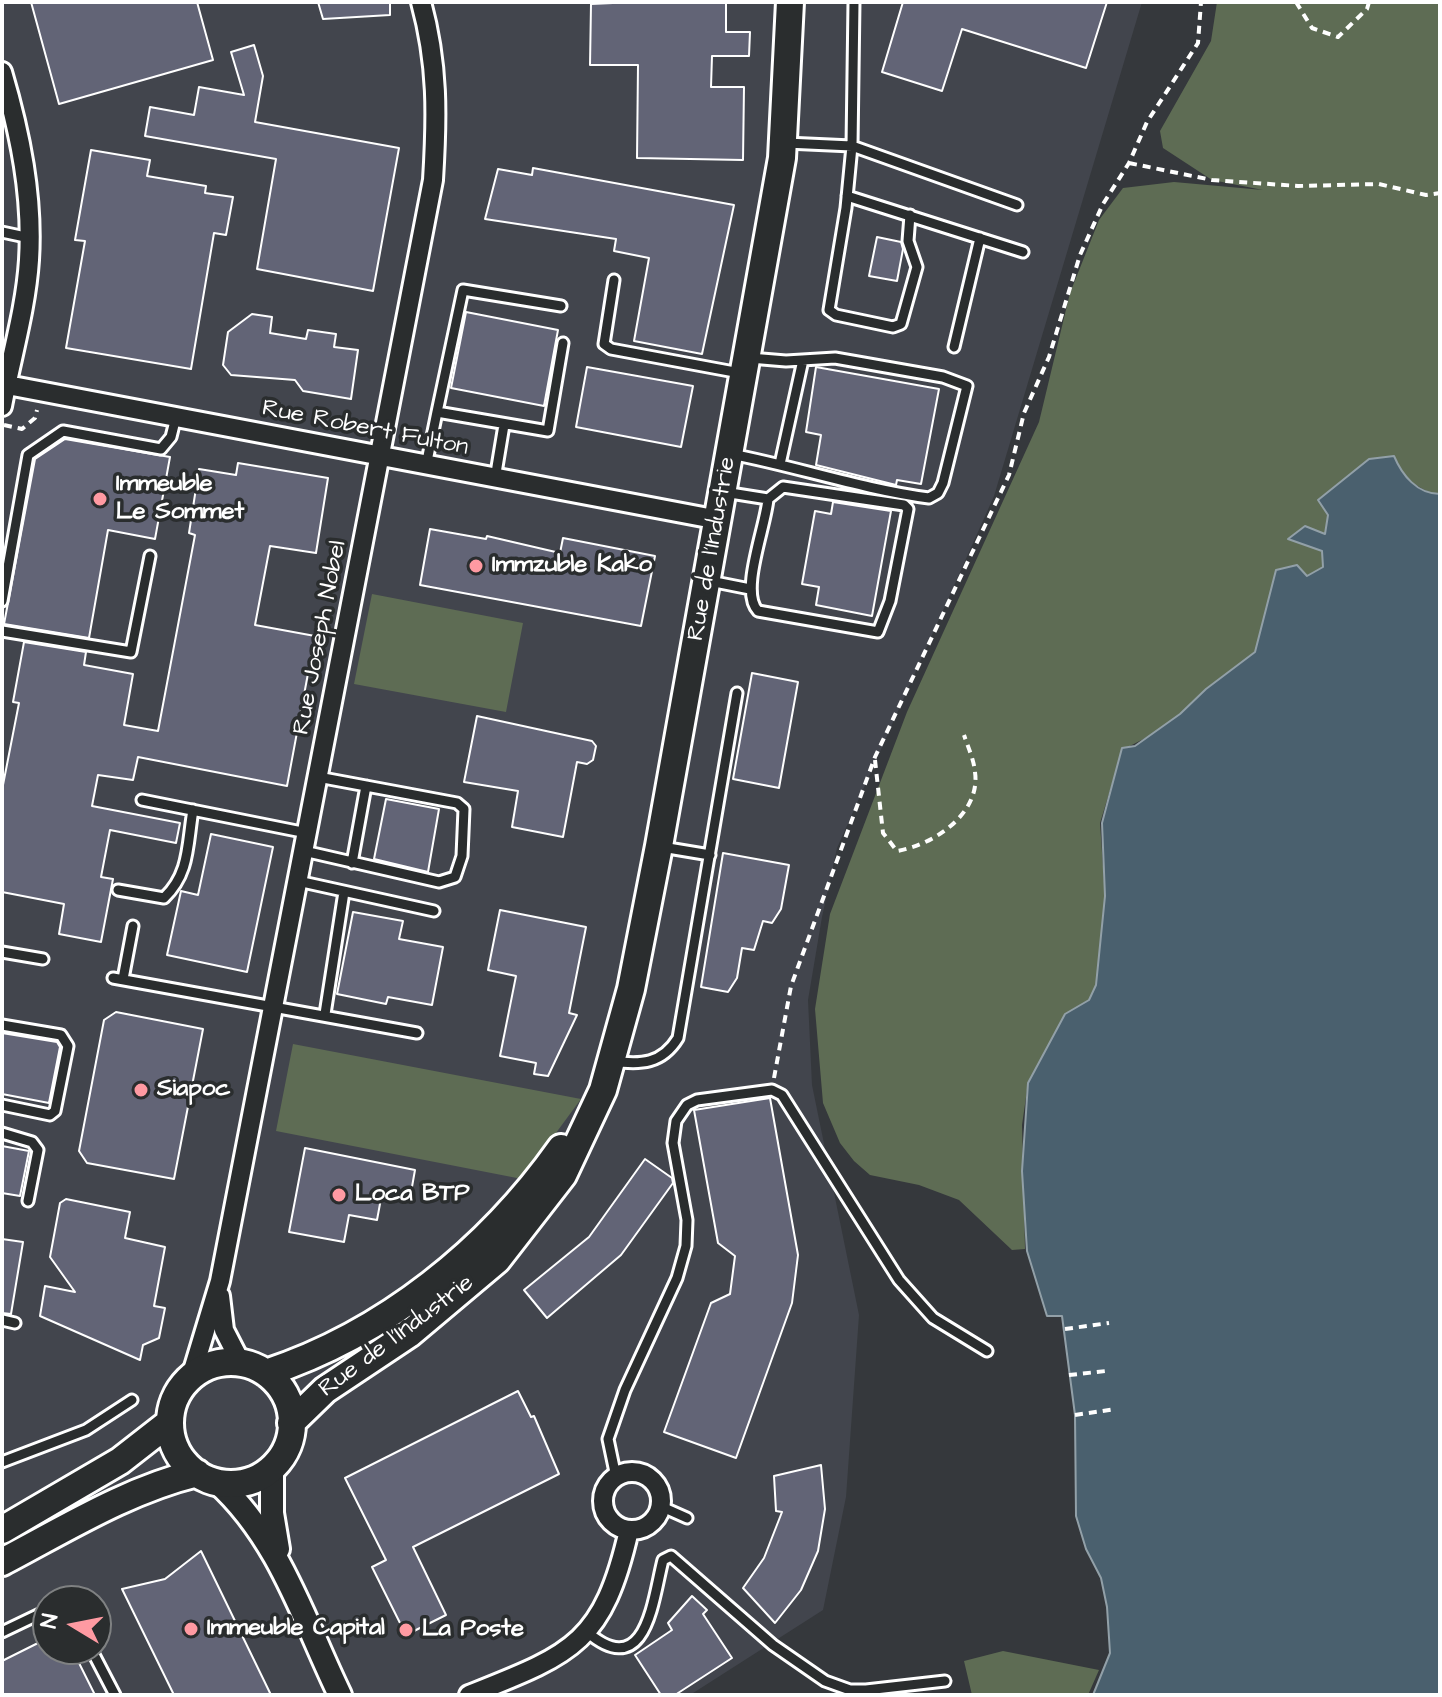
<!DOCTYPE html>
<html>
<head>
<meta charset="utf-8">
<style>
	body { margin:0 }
	#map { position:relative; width:1442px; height:1697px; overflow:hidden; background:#35383c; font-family:"Architects Daughter",sans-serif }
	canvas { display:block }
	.frame { position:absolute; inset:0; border:4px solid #fff; pointer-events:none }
	.north { position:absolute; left:32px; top:1585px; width:80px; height:80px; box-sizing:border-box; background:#2a2d2e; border:2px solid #7f8182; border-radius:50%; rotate:280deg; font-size:22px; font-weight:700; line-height:32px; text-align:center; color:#fff }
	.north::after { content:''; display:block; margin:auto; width:28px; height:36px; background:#ff9aa2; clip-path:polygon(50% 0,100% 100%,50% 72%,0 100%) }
</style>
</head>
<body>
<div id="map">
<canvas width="1442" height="1697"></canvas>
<div class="frame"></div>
<div class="north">N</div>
</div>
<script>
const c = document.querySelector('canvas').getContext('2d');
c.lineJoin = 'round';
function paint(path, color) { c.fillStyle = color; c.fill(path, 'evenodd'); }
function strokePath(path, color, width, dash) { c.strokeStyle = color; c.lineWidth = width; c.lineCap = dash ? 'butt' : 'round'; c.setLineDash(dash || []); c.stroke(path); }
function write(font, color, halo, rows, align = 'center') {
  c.font = font + ' "Architects Daughter",sans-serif'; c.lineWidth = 7; c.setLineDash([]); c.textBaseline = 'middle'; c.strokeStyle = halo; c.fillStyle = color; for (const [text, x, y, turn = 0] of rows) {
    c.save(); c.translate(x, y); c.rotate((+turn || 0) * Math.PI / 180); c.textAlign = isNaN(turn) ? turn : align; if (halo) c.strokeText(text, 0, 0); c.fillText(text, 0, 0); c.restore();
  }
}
paint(new Path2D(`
	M2 2H1142L994 496 837 848 822 917 808 1000 812 1085 859 1315 846 1497 823 1610 690 1695H2ZM48 1601H96V1649H48Z`), '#42454d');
paint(new Path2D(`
	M1217 2H1440V494H1432L1369 459 1318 500 1328 515 1325 535 1289 539 1322 551 1323 567C1299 580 1276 610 1262 634 1259 639 1259 646 1255 651 1243 671 1145 745 1123 748L1100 823 1105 896 1096 985 1089 1000 1065 1015 1028 1083 1022 1125 1025 1249 1012 1250 959 1200 919 1185 870 1175 854 1161 840 1143 823 1103 815 1009 830 914 907 712 1039 422 1070 293 1099 220 1123 188 1174 182 1263 190 1212 180 1163 148 1160 131 1211 41Z
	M372 594 523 623 506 712 354 684Z
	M293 1044 581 1099 522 1179 276 1131Z
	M1003 1651 1099 1670 1088 1695H972L964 1661Z`), '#5e6c54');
const water = new Path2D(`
	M1394 456C1402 475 1417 494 1440 494V1695H1093L1110 1653 1107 1607 1101 1578 1086 1549 1076 1516 1075 1415 1062 1316H1047L1027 1251 1022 1171 1028 1083 1065 1014 1089 1000 1096 985 1105 896 1102 823 1122 748 1135 746 1180 714 1206 689 1255 652 1276 570 1297 565 1307 576 1323 567 1322 551 1288 539 1305 526 1325 534 1328 515 1318 500 1369 459Z`);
paint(water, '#4a606e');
strokePath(water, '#92a0a8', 2);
const building = new Path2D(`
	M31 2H197L213 60 59 104Z
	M318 2H390V15L323 19Z
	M635 2H726V32H750L749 56H712L711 87H744L743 160 637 158 638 65H590L591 4Z
	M903 2H1107L1086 68 962 29 942 91 882 72Z
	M254 45 263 76 255 122 399 148 373 291 257 269 276 159 145 136 150 107 194 115 199 87 244 95 231 52Z
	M91 150 150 160 147 176 206 186 205 193 233 197 226 235 214 233 191 369 66 348 85 241 75 240Z
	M533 168 734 205 702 354 634 341 649 258 614 251 616 239 485 219 498 169 532 175Z
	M877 237 901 242 903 249 897 281 869 276Z
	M466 312 558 330 544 406 451 388Z
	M252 314 272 317 270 333 306 339 308 330 336 334 334 347 358 350 351 399 303 391 295 380 231 375 223 365 228 332Z
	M587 367 693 386 681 447 576 427Z
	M816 367 939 389 921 484 897 480 896 485 816 465 821 435 806 432Z
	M65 439 170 457 155 539 108 530 89 638 4 624 35 459Z
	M238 463 328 478 316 553 270 546 255 625 315 636 287 786 138 757 133 780 98 775 92 806 180 823 176 843 110 830 101 877 113 879 101 942 59 934 64 904 2 892V790L19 703 13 702 24 642 86 652 84 665 133 674 124 725 158 731 195 535 189 533 199 469 236 475Z
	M833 502 891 511 872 616 816 605 819 587 802 584 815 511 831 514Z
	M430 529 486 539 487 536 560 553 563 538 655 556 641 626 420 585Z
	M752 673 798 682 779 788 733 779Z
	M477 716 592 741 596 746 593 760 587 764 577 762 563 837 512 827 518 791 464 782Z
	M386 799 439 809 428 872 374 859Z
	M211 834 273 847 247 972 167 955 181 891 198 895Z
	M723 853 789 865 781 909 772 923 763 921 754 950 742 948 737 978 728 992 701 987Z
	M500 910 586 927 569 1013 577 1015 548 1076 534 1074 536 1063 500 1056 516 976 488 970Z
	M353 912 403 921 399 939 443 947 432 1005 388 997 386 1004 337 994Z
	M116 1012 203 1029 174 1179 87 1163 79 1151 104 1020Z
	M2 1033 57 1042 60 1047 49 1103 2 1094Z
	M770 1098 798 1255 792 1303 736 1458 664 1432 711 1303 730 1294 735 1256 718 1243 694 1110Z
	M2 1146 29 1151 20 1196 2 1193Z
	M305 1148 415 1170 410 1198 382 1193 377 1220 349 1215 344 1242 289 1232Z
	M645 1159 672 1178 673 1183 621 1255 547 1318 524 1290 589 1237Z
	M66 1199 130 1212 125 1238 165 1247 154 1306 165 1308 159 1338 143 1345 140 1360 40 1316 45 1286 75 1292 50 1257 60 1203Z
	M2 1239 23 1242 11 1314 2 1313Z
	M518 1391 531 1417 534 1416 559 1474 413 1547 446 1615 406 1635 372 1567 386 1560 345 1478Z
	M821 1465 825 1509 818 1551 801 1590 775 1623 743 1588 764 1558 782 1512 776 1511 774 1476Z
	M201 1551 271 1695H174L122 1589 165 1579Z
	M692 1596 707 1610 703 1614 732 1658 675 1695H661L635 1655 672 1630 668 1623Z
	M48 1638V1649H72L95 1695H2V1661Z`);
paint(building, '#626476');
strokePath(building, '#fff', 2);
const service = new Path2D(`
	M854 2 852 146 846 208 829 310 836 315 893 327 901 324 917 267 908 241 910 215
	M786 143 852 146 1017 205
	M847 196 1023 252
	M2 232 30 238
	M614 280 604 344 611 349 740 373
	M954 347 980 238
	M437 412 463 290 561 306
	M731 454C798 467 862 489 929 498L938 493 943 483 967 386 943 377 835 358 786 361 750 358
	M780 464 803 360
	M426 466 437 412 548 431 563 343
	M495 479 504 425
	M783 487 904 505 908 509 890 601 878 632 758 611C739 592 766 526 768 499Z
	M724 492 768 499
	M710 581 750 589
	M2 601 28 455 63 431 161 449 171 437 176 417
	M2 631 131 652 150 556
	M142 800 307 833
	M662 847 710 855
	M304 851 439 882 455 877 462 856 464 809 457 803 318 777
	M352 863 366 786
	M298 881 434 911
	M118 890 164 898C190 873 187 845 193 810
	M2 952 43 959
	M113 978 417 1033
	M123 979 133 926
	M325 1014 344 892
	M2 1025 61 1035 68 1046 55 1111 50 1115 2 1105
	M612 1061C641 1065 662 1064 678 1038L737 693
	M2 1133 32 1142 38 1150 28 1201
	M2 1320 15 1323
	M2 1462 86 1430 132 1400
	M616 1477 608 1439 625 1390 677 1278 686 1246 687 1220 673 1143 676 1121 687 1105 697 1100 772 1090 782 1095 899 1280 933 1318 987 1351
	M660 1506 687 1518
	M2 1632 48 1610
	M587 1632C647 1683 653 1598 663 1560L671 1556 773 1645 825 1681 850 1690H866L945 1681
	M91 1649 115 1695`);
const minor = new Path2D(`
	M2 72C20 133 33 196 29 260 26 308 11 358 2 406
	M2 384 719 520
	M220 1296 224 1330 241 1363
	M191 1377 220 1281 433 180C437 116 438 64 421 2
	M603 1501a29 29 0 1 1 58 0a29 29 0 1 1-58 0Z
	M469 1695C572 1654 603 1644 629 1530`);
const tertiary = new Path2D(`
	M272 1467V1513L278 1549
	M217 1482C280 1539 304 1621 340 1695`);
const secondary = new Path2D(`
	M170 1423a61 61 0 1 1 122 0a61 61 0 1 1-122 0Z
	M266 1373C385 1334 489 1250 561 1148
	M291 1423 325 1390 409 1334 497 1260 563 1175 603 1090 631 989 659 846 782 158 790 2
	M2 1530 120 1461 170 1422
	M2 1562C65 1529 127 1490 197 1473`);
strokePath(service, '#fff', 15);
strokePath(minor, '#fff', 24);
strokePath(tertiary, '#fff', 28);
strokePath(secondary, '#fff', 32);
strokePath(new Path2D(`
	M1296 2 1312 28 1338 37 1367 9 1369 2
	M1129 163 1212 180 1298 186 1379 184 1426 195 1440 193
	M4 425 22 429 35 418 37 410
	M875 760 883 833 897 851C933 845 981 814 975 772 974 760 968 747 964 735
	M774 1078 791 986 875 757 1009 475 1024 413 1049 357 1080 255 1103 204 1129 163 1147 122 1198 43 1201 2
	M1065 1329 1109 1323
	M1069 1375 1106 1371
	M1075 1415 1116 1409`), '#fff', 4, [8, 6]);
strokePath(service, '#2a2d2e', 9);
strokePath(minor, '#2a2d2e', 18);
strokePath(tertiary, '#2a2d2e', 22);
strokePath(secondary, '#2a2d2e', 26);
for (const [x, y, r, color] of [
	[100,499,8,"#ff9aa2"],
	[476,566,8,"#ff9aa2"],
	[141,1090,8,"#ff9aa2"],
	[339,1195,8,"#ff9aa2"],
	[191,1629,8,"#ff9aa2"],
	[406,1630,8,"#ff9aa2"]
]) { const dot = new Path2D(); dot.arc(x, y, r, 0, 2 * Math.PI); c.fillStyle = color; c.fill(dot); strokePath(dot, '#2a2d2e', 3); }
write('24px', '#fff', '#2a2d2e', [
	["Rue Robert Fulton",365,429,11],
	["Rue de l'Industrie",713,549,-80],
	["Rue Joseph Nobel",321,638,-79],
	["Rue de l'Industrie",397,1337,-37]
]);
write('bold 24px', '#fff', '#2a2d2e', [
	["Immeuble",116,485],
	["Le Sommet",116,513],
	["Immzuble Kako",492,566],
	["Siapoc",157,1090],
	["Loca BTP",355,1195],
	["Immeuble Capital",207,1629],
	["La Poste",422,1630]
], 'left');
</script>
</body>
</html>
